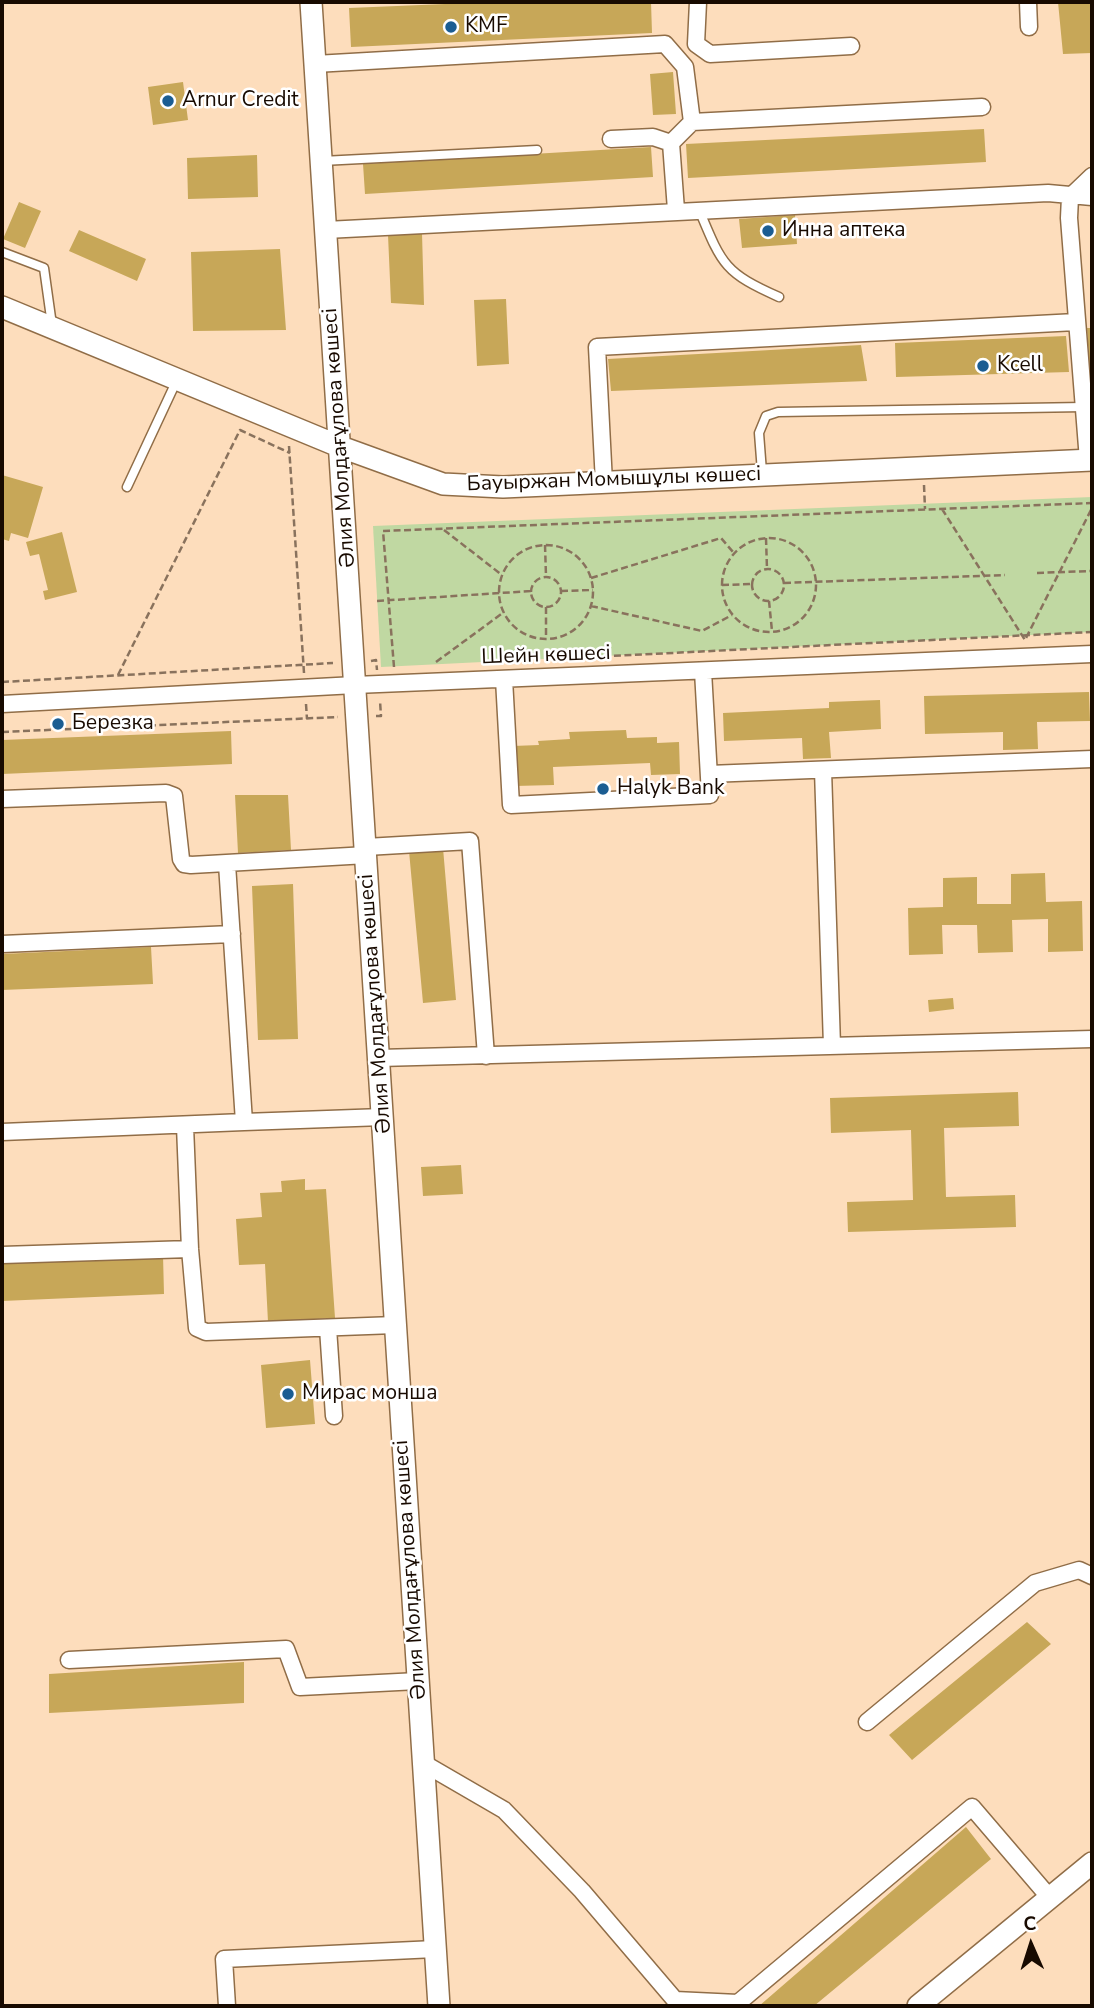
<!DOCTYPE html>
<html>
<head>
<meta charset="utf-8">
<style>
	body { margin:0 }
	#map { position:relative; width:1094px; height:2008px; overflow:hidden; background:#fdddbc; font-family:"Nunito Sans",sans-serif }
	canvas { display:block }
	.frame { position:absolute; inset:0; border:4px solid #180a00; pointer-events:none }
	.north { position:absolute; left:996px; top:1910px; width:70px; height:70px; -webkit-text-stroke:5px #fff; paint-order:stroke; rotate:357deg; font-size:19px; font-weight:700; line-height:28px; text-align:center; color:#180a00 }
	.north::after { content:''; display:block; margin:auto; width:24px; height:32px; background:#180a00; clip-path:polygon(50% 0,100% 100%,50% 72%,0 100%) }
</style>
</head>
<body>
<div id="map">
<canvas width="1094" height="2008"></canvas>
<div class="frame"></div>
<div class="north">С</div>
</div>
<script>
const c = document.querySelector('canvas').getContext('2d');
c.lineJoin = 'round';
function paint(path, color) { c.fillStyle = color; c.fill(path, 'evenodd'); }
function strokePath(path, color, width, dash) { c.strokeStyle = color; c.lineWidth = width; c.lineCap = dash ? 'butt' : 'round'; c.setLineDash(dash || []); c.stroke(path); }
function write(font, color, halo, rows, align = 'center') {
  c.font = font + ' "Nunito Sans",sans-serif'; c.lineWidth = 5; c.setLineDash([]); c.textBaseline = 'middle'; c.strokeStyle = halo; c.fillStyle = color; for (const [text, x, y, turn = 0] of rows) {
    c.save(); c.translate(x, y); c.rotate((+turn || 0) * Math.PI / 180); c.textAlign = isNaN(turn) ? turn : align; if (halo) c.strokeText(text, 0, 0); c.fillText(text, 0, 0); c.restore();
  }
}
paint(new Path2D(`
	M1092 497V632L381 667 373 526Z`), '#c0d8a2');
paint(new Path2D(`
	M493 2H651L652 33 351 47 349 8Z
	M1058 2H1092V53L1063 54Z
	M673 72 676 114 653 115 650 74Z
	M183 82 188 120 153 125 148 87Z
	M984 129 986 162 688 178 686 144Z
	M651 147 653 177 365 194 363 164Z
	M257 155 258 197 188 199 187 158Z
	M19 202 41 211 25 248 3 239Z
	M795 215 797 244 742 248 739 219Z
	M79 230 146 259 137 281 69 251Z
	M422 233 424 305 391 303 388 235Z
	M280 249 286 330 193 331 191 252Z
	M506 299 509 364 477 366 474 300Z
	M1087 328H1092V378H1090Z
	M1066 336 1069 372 896 377 895 343Z
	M861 345 867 381 611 391 608 359Z
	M2 475 43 487 28 538 11 533 9 541 2 539Z
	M62 532 77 592 45 600 43 591 48 590 39 554 30 556 26 542Z
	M1089 692 1090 721 1037 722 1038 749 1003 750V732L925 734 924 696Z
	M880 700 881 729 829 732 831 758 803 759 802 738 724 741 723 713 829 708V702Z
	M626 730 627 738 657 737V743L679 742 680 774 651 775 650 763 553 767 554 785 515 786 513 746 539 745 538 741 570 739 569 732Z
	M231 731 232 764 2 774V740Z
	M235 795H288L291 850 238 853Z
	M443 848 456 1000 423 1003 409 851Z
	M1045 873 1046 902 1082 901 1083 951 1048 952V919L1012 920 1013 952 978 953 977 925H942L943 954 909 955 908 908 943 907V878L977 877V904H1011V874Z
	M293 884 298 1039 258 1040 252 886Z
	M151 947 153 984 2 990V954Z
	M953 998 954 1009 929 1012 928 1000Z
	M1018 1092 1019 1126 944 1128 946 1197 1015 1195 1016 1227 848 1232 847 1202 913 1200 911 1130 831 1133 830 1098Z
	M461 1165 463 1194 423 1196 421 1167Z
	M305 1179V1190L326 1189 335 1318 268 1322 265 1264 239 1265 236 1219 262 1217 260 1193 282 1192 281 1181Z
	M163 1255 164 1294 2 1301V1262Z
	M310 1360 315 1424 266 1428 261 1365Z
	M1027 1622 1051 1644 912 1760 889 1735Z
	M244 1662V1703L49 1713V1674Z
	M966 1827 991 1859 814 2006H759Z`), '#c7a758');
const lane = new Path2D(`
	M322 161 537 150
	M700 212C722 265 725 273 779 297
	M2 252 44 268 52 325
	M762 472 759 433 766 416 778 412 1084 407
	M127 487 176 382`);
const street = new Path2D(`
	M698 2 696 44 710 54 851 46
	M1028 2 1029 27
	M315 64 665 44 685 67 692 122
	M611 139 653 137 671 143
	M676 210 671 143 692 122 982 107
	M326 230 1048 193 1092 197
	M1088 460 1069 218 1070 197 1092 176
	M604 483 597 347 1076 322
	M504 679 511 805 710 795 703 671
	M2 704 355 685 1092 654
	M823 770 832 1046
	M709 774 1092 759
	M2 799 166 793 174 796 181 859 184 864 191 865 367 855
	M366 847 470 841 486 1056
	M2 944 232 934
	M379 1058 1092 1039
	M244 1122 383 1117
	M185 1126 190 1249 197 1328 206 1332 395 1325
	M2 1132 244 1122 227 864
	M2 1255 190 1249
	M328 1328 334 1416
	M69 1660 286 1649 300 1687 418 1681
	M867 1722 1035 1583 1079 1570 1092 1576
	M423 1763 504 1810 582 1891 675 2000 738 2003 972 1807 1050 1898
	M227 2006 224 1959 435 1949`);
const secondary = new Path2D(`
	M311 2 439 2006
	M2 307 341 447 443 484 503 487 1092 460
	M918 2006 1092 1863`);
strokePath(lane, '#906d47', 11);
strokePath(street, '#906d47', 19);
strokePath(secondary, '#906d47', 24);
strokePath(new Path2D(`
	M289 446 304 673
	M924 485 925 509
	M942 509 1025 640 1092 508
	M444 530 502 575
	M722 585a47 47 0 1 1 94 0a47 47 0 1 1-94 0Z
	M766 538 767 569
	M499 592a47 47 0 1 1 94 0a47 47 0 1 1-94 0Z
	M545 545 546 576
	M752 585a16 16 0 1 1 32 0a16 16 0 1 1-32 0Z
	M1037 573 1092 571
	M531 592a15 15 0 1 1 30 0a15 15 0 1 1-30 0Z
	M591 578 721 538 733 552
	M784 583 1005 575
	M722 585 753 584
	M561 591 593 590
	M377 601 531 591
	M769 601 772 631
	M591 606 702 631 732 615
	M546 607V638
	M551 659 1092 632
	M371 661 376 660 377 670
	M436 662 504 612
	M394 667 383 531 1092 503
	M118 675 240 430 290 453
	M2 682 333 663
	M306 704 307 719
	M376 716H381L380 701
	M2 732 338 717`), '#89725d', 2.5, [7, 3.5]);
strokePath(lane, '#fff', 8);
strokePath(street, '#fff', 16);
strokePath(secondary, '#fff', 21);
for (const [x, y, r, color] of [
	[451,27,7,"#1b5d92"],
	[168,101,7,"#1b5d92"],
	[768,231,7,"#1b5d92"],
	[983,366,7,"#1b5d92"],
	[58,724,7,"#1b5d92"],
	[603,789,7,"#1b5d92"],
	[288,1394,7,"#1b5d92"]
]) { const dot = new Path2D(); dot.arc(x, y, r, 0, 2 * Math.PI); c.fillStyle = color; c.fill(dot); strokePath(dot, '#fff', 2.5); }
write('21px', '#180a00', '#fff', [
	["KMF",465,27],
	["Arnur Credit",182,101],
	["Инна аптека",782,231],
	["Kcell",997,366],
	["Березка",72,724],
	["Halyk Bank",617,789],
	["Мирас монша",302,1394]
], 'left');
write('21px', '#180a00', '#fff', [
	["Әлия Молдағұлова көшесі",340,438,-94],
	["Бауыржан Момышұлы көшесі",614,480,-2],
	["Шейн көшесі",546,656,-2],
	["Әлия Молдағұлова көшесі",376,1004,-94],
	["Әлия Молдағұлова көшесі",411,1570,-94]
]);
</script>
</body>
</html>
